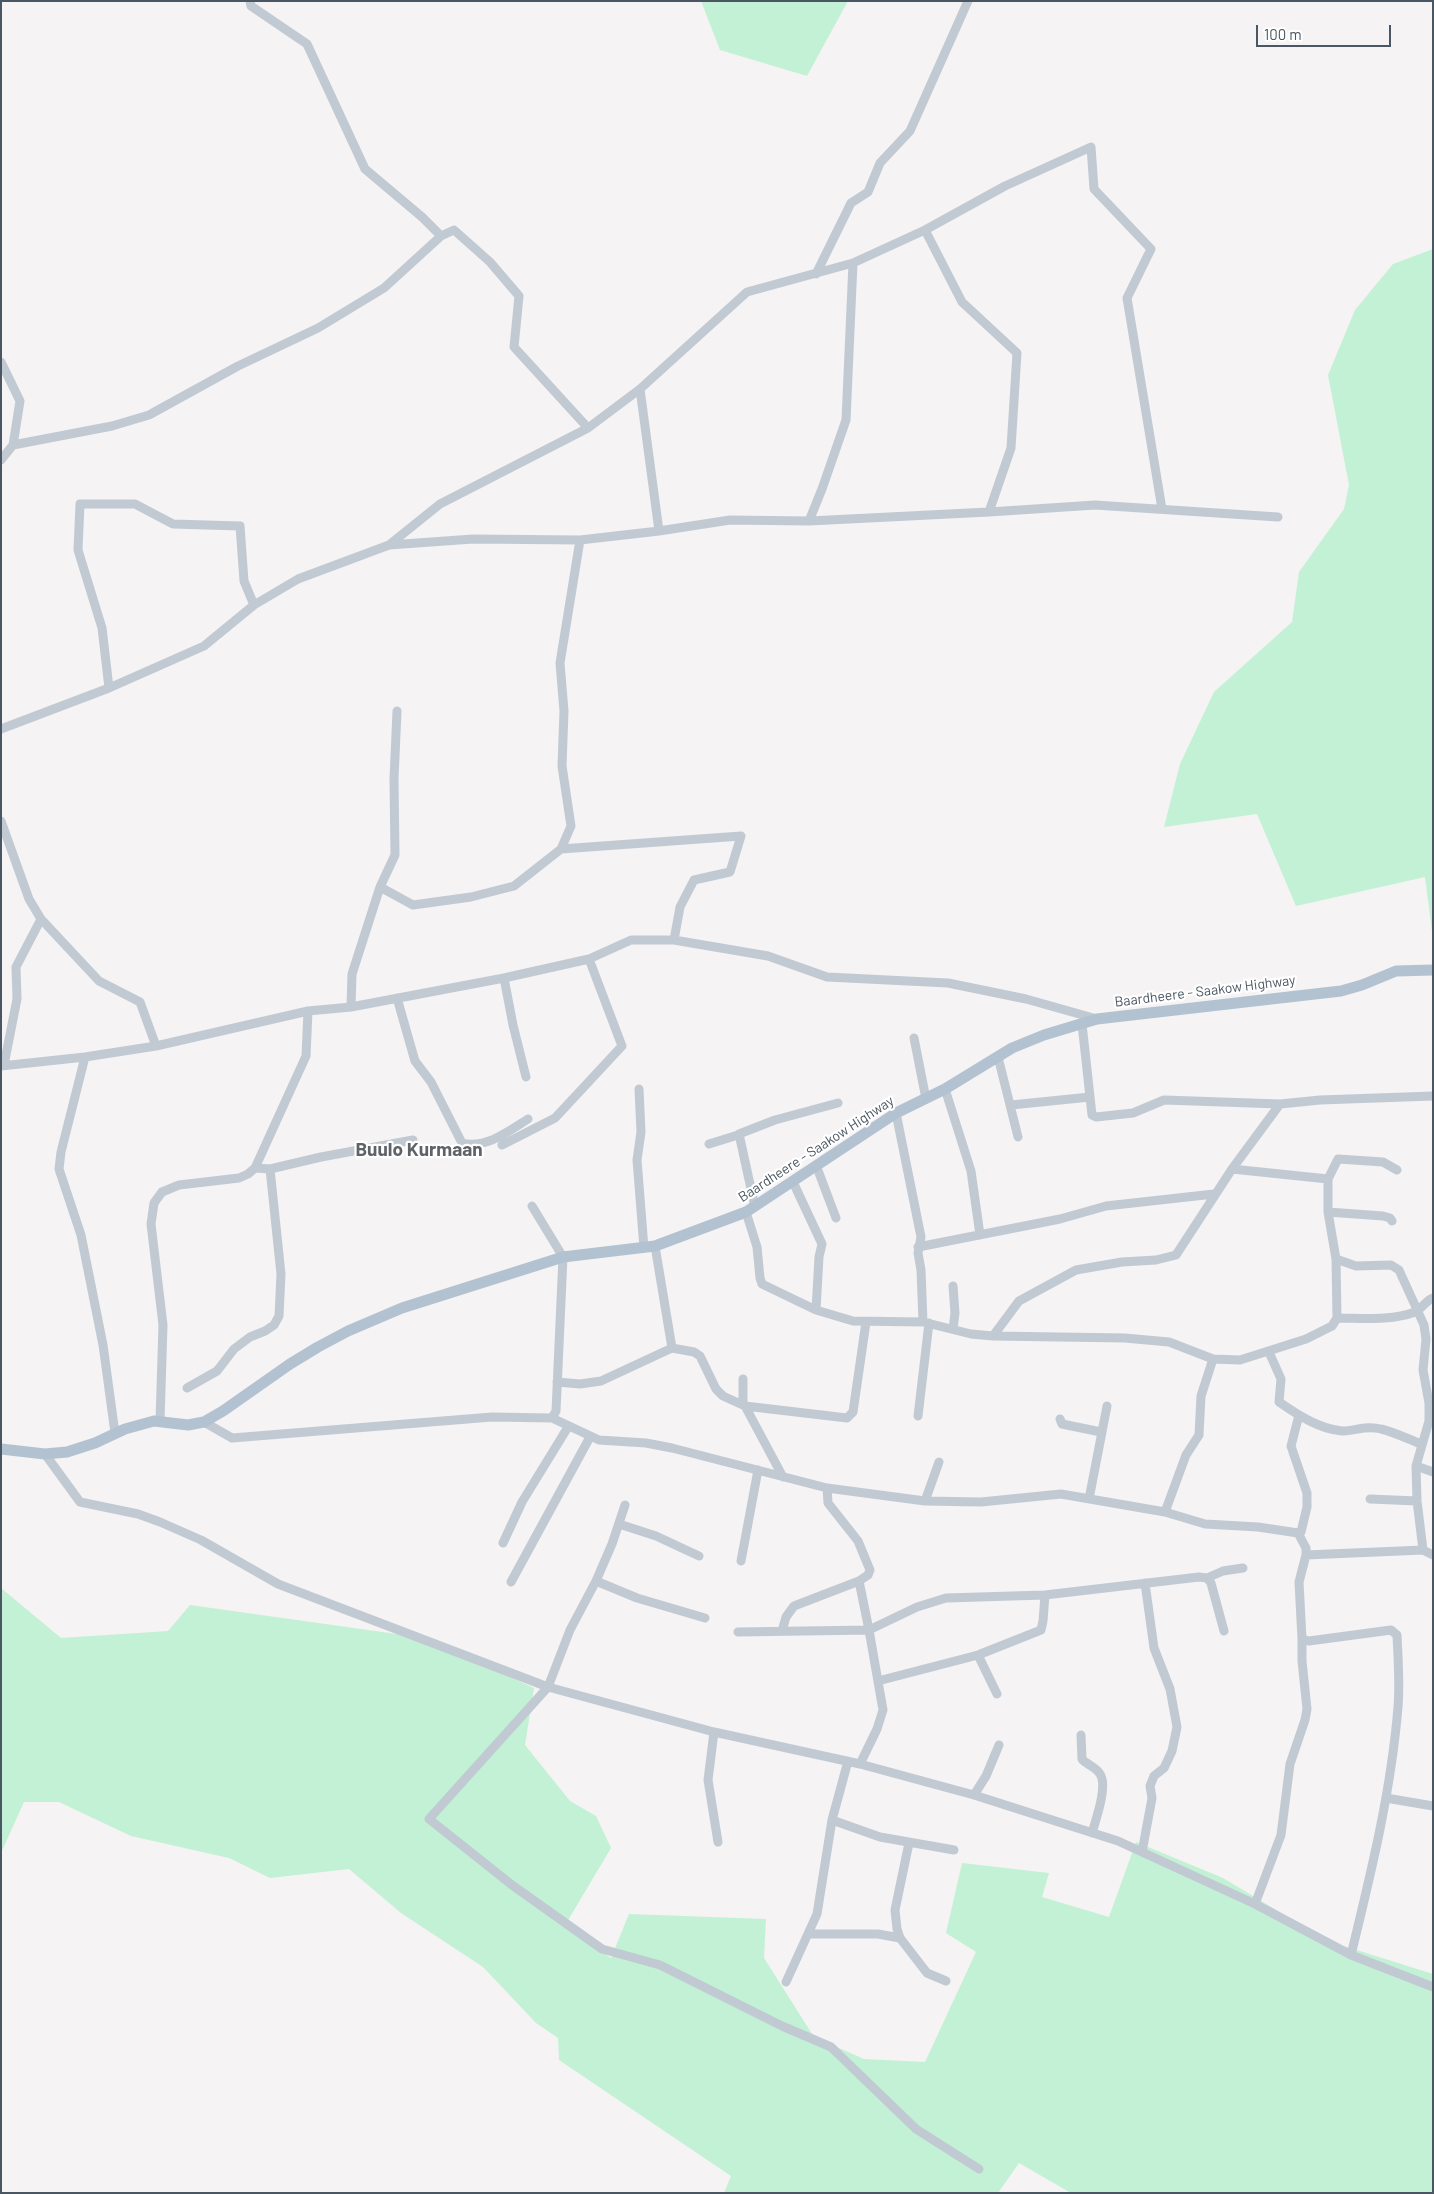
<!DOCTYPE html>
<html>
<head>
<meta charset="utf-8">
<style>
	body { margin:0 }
	#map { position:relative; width:1434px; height:2194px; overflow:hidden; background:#f5f3f3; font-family:Barlow,sans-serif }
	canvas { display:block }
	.frame { position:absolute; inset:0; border:2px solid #4a5661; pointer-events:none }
	.scale { position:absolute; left:1256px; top:25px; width:135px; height:22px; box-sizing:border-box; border:2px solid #4a5661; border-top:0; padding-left:6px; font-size:15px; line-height:18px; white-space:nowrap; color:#4a5661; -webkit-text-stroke:4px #fff; paint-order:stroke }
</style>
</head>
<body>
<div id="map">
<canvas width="1434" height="2194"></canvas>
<div class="frame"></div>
<div class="scale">100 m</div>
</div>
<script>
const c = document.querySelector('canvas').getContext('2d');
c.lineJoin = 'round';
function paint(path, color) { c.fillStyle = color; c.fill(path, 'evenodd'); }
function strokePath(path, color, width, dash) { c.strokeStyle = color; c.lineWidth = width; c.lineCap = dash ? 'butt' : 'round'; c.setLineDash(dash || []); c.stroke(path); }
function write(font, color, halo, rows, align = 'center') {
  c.font = font + ' Barlow,sans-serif'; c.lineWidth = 4.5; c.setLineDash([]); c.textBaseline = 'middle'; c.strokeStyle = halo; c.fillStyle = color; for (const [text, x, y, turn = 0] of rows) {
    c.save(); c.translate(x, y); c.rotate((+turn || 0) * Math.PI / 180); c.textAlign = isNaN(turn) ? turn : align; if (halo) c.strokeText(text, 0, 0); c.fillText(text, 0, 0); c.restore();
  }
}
paint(new Path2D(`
	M701 1H848L807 76 720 50Z
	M1433 249V939L1425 877 1296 906 1257 814 1164 827 1180 764 1214 692 1292 622 1299 572 1344 509 1349 485 1328 375 1355 310 1393 264Z
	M1 1588 61 1638 168 1631 190 1605 425 1638 534 1688 525 1745 570 1801 596 1816 611 1848 564 1927 611 1958 629 1914 766 1919 764 1958 814 2037 864 2059 925 2062 976 1952 946 1933 962 1863 1049 1873 1042 1897 1109 1917 1136 1842 1223 1878 1328 1941 1433 1974V2193H1071L1019 2163 998 2193H724L731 2176 559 2060 558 2038 536 2023 483 1967 401 1913 349 1869 270 1878 229 1858 131 1836 59 1802H24L1 1853Z`), '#c3f1d5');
strokePath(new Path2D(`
	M250 1 251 6 307 44 365 169 422 217 441 236
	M925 230 1005 186 1091 147 1094 189 1151 249 1127 298 1162 509
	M816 274 851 203 868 192 880 163 910 131 968 1
	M1 362 20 401 13 445
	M640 389 659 531
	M1 460 13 445 112 426 149 415 238 366 318 328 384 288 441 236 454 230 490 262 519 296 514 347 588 428
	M809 521 822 489 846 420 853 263
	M389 545 473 539 580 540 659 531 730 520 809 521 989 512 1095 505 1278 517
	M109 688 102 628 78 550 80 504H135L173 524 240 526 244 581 254 605
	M1 729 109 688 204 646 254 605 298 579 389 545 440 504 588 428 640 389 747 292 853 263 925 230 962 302 1017 353 1011 448 989 512
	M1 821 29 899 41 919 99 981 140 1002 156 1046
	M561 849 571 826 562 766 564 711 560 663 580 540
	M380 887 413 905 471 897 514 886 561 849 741 836 730 872 694 880 680 907 674 940
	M504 978 513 1025 526 1077
	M397 998 415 1061 431 1082 462 1143C486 1149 509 1131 528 1119
	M351 1007 352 974 380 887 395 855 394 779 397 711
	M914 1038 926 1099
	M85 1057 61 1152 59 1169 81 1235 103 1345 115 1433
	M998 1057 1018 1137
	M4 1065 17 999 16 967 41 919
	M1 1066 85 1057 156 1046 308 1011 351 1007 504 978 589 959 631 940H674L768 956 827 977 948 983 1026 999 1097 1019
	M639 1089 641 1132 637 1160 644 1248
	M945 1089 971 1171 980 1235
	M1280 1104 1320 1100 1433 1096
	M1011 1105 1090 1097
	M896 1113 921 1237 918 1253 921 1270 923 1322
	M709 1144 738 1135
	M502 1145 555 1118 622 1046 589 959
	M816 1165 836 1218
	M255 1168 270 1169 321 1157 413 1140
	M1328 1179 1338 1159 1383 1162 1397 1170
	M793 1182 822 1244 819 1257 816 1310
	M755 1207 739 1134 775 1120 838 1103
	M746 1212 757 1247 760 1278 762 1284 816 1310 853 1321 923 1322 971 1334 993 1336 1125 1338 1169 1342 1213 1359 1240 1360 1306 1339 1332 1326 1337 1318 1336 1259 1328 1212V1179L1232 1169
	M1328 1212 1383 1216 1390 1218 1392 1221
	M655 1246 672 1348
	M918 1247 1060 1219 1106 1206 1214 1194
	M1336 1259 1356 1266 1391 1265 1399 1270 1424 1325 1426 1339 1423 1370 1429 1403V1421L1416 1466
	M953 1286 955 1313 953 1329
	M1337 1318C1362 1318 1391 1321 1415 1312 1422 1309 1425 1301 1433 1298
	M993 1336 1019 1301 1076 1270 1122 1262 1156 1260 1176 1255 1232 1169 1280 1104 1164 1100 1133 1113 1096 1117 1092 1115 1082 1024
	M1269 1352 1281 1379 1279 1402C1298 1415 1319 1429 1342 1431 1355 1431 1366 1425 1381 1429 1394 1432 1408 1439 1421 1444
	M557 1382 580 1384 601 1381 672 1348 694 1352 700 1356 716 1389 723 1396 745 1406 783 1477
	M187 1388 217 1371 234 1349 250 1337 265 1331 274 1325 279 1316 281 1274 270 1169
	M743 1405V1379
	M745 1406 847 1418 853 1412 866 1322
	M918 1416 929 1323
	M552 1418 599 1440 646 1443 672 1448 827 1488 925 1501 981 1502 1061 1494 1165 1512 1205 1524 1258 1527 1298 1533 1301 1532 1307 1507V1493L1291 1446 1299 1415
	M1060 1419 1062 1424 1101 1432
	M160 1421 163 1325 151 1224 154 1203 162 1192 179 1185 239 1178 248 1174 255 1168 306 1056 308 1011
	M204 1422 232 1438 492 1417 552 1418 556 1411 563 1257 532 1206
	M45 1454 80 1502 138 1514 160 1522 201 1540 278 1584 548 1687 714 1732 860 1764 974 1795 1118 1841 1255 1904 1351 1955 1433 1987
	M827 1488 828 1503 858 1541 870 1570 868 1575 859 1581 869 1630 883 1710 877 1729 860 1764
	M1089 1499 1107 1406
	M1370 1499 1417 1501
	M925 1501 939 1462
	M625 1505 612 1544 596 1581 570 1630 548 1687 429 1819 512 1885 602 1949 660 1965 782 2026 831 2047 916 2129 979 2169
	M1165 1512 1186 1455 1199 1435 1201 1396 1213 1359
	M619 1524 656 1536 699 1556
	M1298 1533 1306 1548V1555L1299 1582 1302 1639 1309 1641 1391 1630 1397 1635C1398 1659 1400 1683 1398 1707 1391 1792 1371 1873 1351 1955
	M503 1543 522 1502 568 1427
	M1423 1550 1417 1501 1416 1466 1433 1472
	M1306 1555 1423 1550 1433 1555
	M741 1561 758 1470
	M1207 1578 1223 1571 1243 1568
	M596 1581 637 1598 705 1618
	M511 1582 590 1437
	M782 1631 786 1617 794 1606 859 1581
	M738 1632 869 1630 917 1607 946 1598 1045 1595 1199 1577 1207 1578 1211 1583 1224 1631
	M978 1655 997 1694
	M878 1681 978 1655 1041 1630 1043 1621 1045 1595
	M714 1732 708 1780 718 1842
	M1081 1735 1082 1759C1087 1765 1096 1767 1100 1774 1108 1786 1096 1819 1092 1833
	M974 1795 986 1776 999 1745
	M1386 1798 1433 1806
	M832 1820 880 1837 954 1850
	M909 1843 895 1910 897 1929 900 1938 927 1973 946 1981
	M1142 1852 1152 1798 1150 1786 1154 1776 1164 1768 1172 1751 1177 1727 1170 1689 1154 1648 1145 1583
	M1255 1904 1281 1835 1290 1764 1305 1720 1307 1709 1302 1661V1639
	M809 1934H878L900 1938
	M786 1982 817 1914 832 1820 848 1761`), '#c1cad2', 9);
strokePath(new Path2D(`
	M1 1449 45 1454 67 1452 95 1443 125 1429 154 1421 188 1425 204 1422 223 1411 290 1364 318 1347 348 1331 402 1308 563 1257 655 1246 746 1212 896 1113 945 1089 1012 1048 1044 1035 1097 1019 1341 991 1362 985 1396 971 1433 970`), '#b3c2d1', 11);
write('14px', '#4a5661', '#fff', [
	["Baardheere - Saakow Highway",1205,991,-7],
	["Baardheere - Saakow Highway",816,1149,-33]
]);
write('bold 19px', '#5f6368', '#fff', [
	["Buulo Kurmaan",419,1150]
]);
</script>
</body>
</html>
